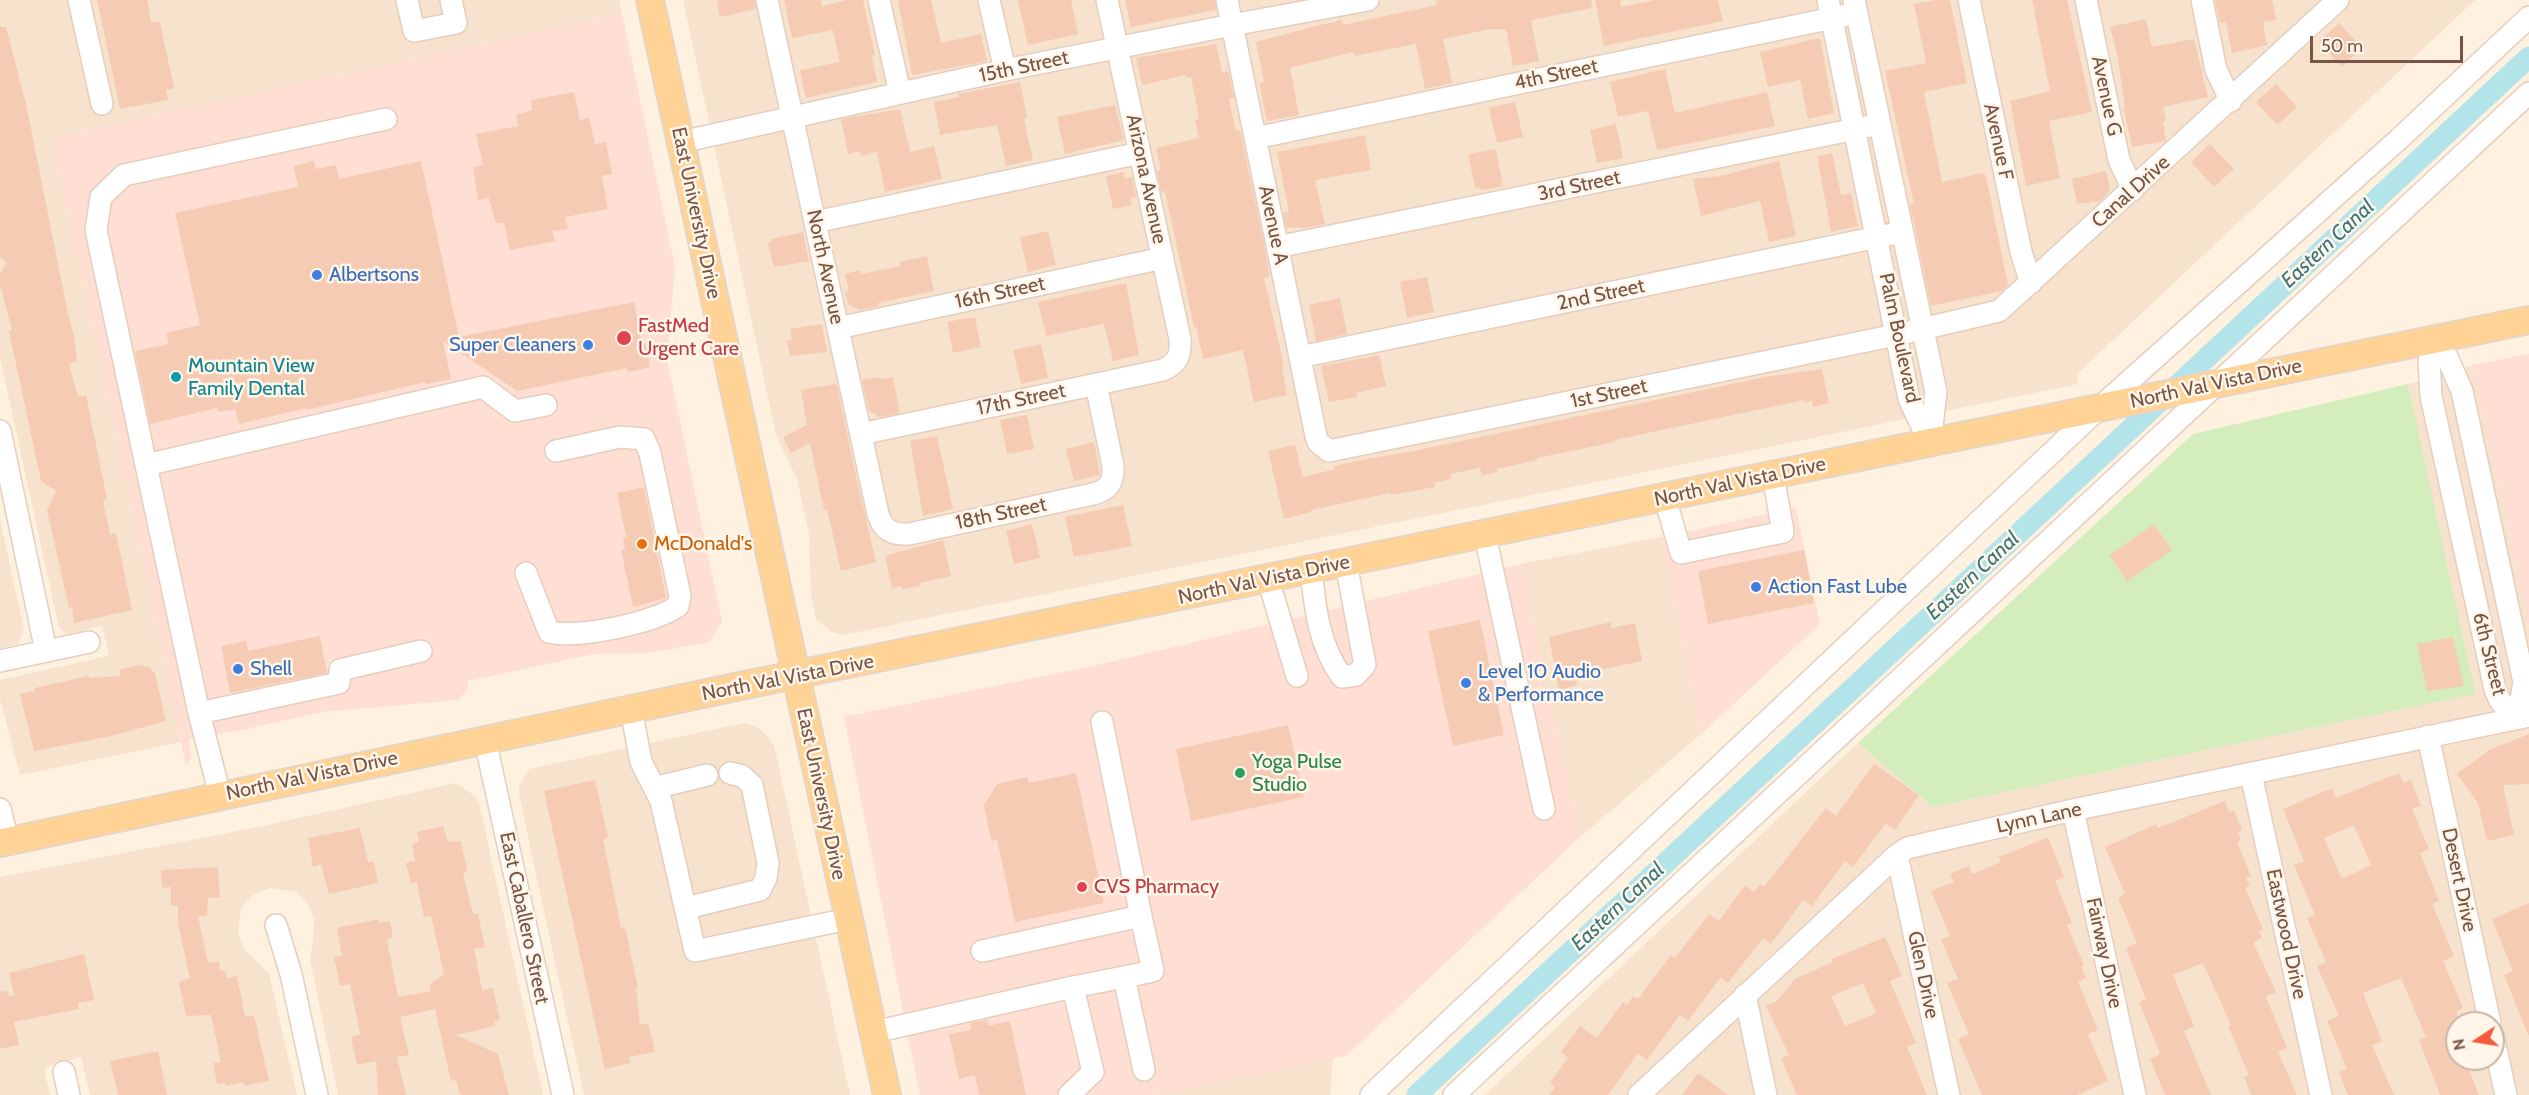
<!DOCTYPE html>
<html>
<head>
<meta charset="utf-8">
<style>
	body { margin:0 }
	#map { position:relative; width:2529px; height:1095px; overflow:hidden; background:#fef1df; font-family:Cabin,sans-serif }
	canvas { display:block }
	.north { position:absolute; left:2445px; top:1011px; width:60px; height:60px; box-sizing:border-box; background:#fff5e8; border:2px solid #c9b5a7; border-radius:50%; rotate:258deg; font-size:16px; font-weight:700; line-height:24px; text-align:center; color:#775445 }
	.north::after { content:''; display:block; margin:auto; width:21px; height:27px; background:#f45939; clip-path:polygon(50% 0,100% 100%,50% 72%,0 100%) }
	.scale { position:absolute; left:2310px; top:36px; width:153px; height:27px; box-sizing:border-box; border:3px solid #775445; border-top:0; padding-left:8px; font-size:18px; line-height:21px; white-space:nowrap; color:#775445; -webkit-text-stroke:4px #fff5e8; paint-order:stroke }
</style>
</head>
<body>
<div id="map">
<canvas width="2529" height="1095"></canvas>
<div class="north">N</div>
<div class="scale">50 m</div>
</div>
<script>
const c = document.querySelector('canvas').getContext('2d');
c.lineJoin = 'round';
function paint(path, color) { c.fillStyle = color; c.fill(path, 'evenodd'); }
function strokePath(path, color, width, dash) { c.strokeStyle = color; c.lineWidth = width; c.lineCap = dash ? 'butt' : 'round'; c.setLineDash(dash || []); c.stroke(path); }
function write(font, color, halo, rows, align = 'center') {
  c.font = font + ' Cabin,sans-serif'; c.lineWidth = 5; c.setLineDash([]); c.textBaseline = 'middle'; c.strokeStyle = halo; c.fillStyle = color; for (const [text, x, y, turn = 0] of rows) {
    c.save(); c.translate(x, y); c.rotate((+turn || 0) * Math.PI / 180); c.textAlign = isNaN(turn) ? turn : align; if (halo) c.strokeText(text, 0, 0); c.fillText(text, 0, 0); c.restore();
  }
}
paint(new Path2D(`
	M0 0H619L622 13 51 138 181 742 20 775 0 699V680L109 656 102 626 67 634 59 628 0 358Z
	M683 0H2475L2077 374 2078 384 843 635 832 632 816 619 811 593 809 533 797 479 776 435Z
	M2473 365 2529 628V1095H1485L1858 743 1933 807 2474 694 2408 384 2440 377ZM2457 1023H2493V1059H2457Z
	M0 520 24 629 18 644 0 648Z
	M1661 537 1701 734 1580 837 1521 564Z
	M744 723 755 726 763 732 774 745 850 1095H584L533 861 519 793V786L529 769Z
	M456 783 475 796 479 803 543 1095H338L310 960 314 933V917L307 903 297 892 271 888 260 891 252 896 241 908 238 934 244 949 269 974 297 1095H90L81 1057 44 1068 50 1095H0V877L258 827Z
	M1333 1058 1330 1095H1155Z`), '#f7e2cd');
paint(new Path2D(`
	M622 13 675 267 667 359 722 622 709 642 648 653 594 654 468 681V689L458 700 322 712 237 731 189 739 191 759 186 765 51 138Z
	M2529 354V628L2473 365Z
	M1796 508 1820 624 1701 734 1661 537Z
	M1521 564 1580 837 1346 1056 1155 1095H920L844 717 1102 664Z`), '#ffded3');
paint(new Path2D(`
	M2408 384 2475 694 1933 807 1858 743 2193 434Z`), '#d3edbd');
strokePath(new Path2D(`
	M1417 1095 2529 57`), '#b2e4e9', 21);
paint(new Path2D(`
	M97 0H147L151 22H160L174 88 166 90 168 100 120 109Z
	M717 0H755L756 9 720 17Z
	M784 0H821L822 6 847 0H863L875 55 872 56 877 82 806 98 800 70 840 62 833 30 792 38Z
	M898 0H931L941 43 981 34 987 61 912 75Z
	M1018 0H1071L1078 34 1028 45Z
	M1125 0H1215L1216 10 1131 27Z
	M1436 0H1591L1592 8 1531 20 1539 61 1513 66 1506 29H1491L1443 39 1452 83 1425 89 1416 44 1354 56 1353 52 1290 68 1299 115 1267 121 1259 83 1264 82 1256 42 1316 26 1342 20 1343 25 1437 5Z
	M1595 0H1620L1621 7 1656 0H1718L1723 21 1604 46Z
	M1935 0H1950L1967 83 1924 92 1942 182 1983 173 1986 176 2008 285 2002 291 1931 306 1910 204H1914L1885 71 1926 63 1914 4Z
	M2032 0H2067L2092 112 2049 121 2060 178 2026 186 2010 101 2050 91Z
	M2215 0H2272L2276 20 2263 22 2267 45 2232 53 2226 22 2220 23Z
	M2146 19 2152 47 2194 39 2208 97 2163 107 2166 121 2163 122 2166 141 2132 147 2123 106 2125 105 2117 54 2110 27Z
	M2339 23 2362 48 2342 67 2319 42Z
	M0 27H6L26 104 66 304 74 337 77 361 69 364 78 397 86 395 107 499 103 501 110 534 116 533 132 610 74 623 72 607 69 608 47 510 56 491 41 481 9 331 12 330 0 284V274L7 262 0 257Z
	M1820 38 1834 113 1808 119 1800 80 1768 87 1760 52Z
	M1216 44 1222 73 1228 71 1234 98 1229 99 1236 131 1240 130 1264 244 1270 276 1264 278 1284 366H1282L1287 395 1254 402 1243 350 1203 359 1196 326 1194 327 1165 191 1161 192 1157 171 1161 170 1156 148 1199 138 1195 120 1199 119 1191 77 1186 78V75L1142 85 1136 58Z
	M1665 69 1675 113 1767 92 1775 126 1657 150 1648 111 1618 117 1610 82Z
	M1020 82 1027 118 1024 119 1033 160 1006 166 997 125 940 135 934 102 959 97 958 94Z
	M2276 84 2297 107 2277 125 2256 102Z
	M574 92 580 120 589 118 595 144 606 142 612 174 602 176 608 209 565 217 568 229 552 231 555 241 510 250 504 223H496L489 198 478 200 473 167 483 165 476 134 518 126 516 115 532 110 531 100Z
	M1515 102 1523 137 1497 143 1489 108Z
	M1115 105 1124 140 1065 154 1057 117Z
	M900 109 910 152 934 146 942 179 885 192 877 152 861 156 860 151 848 154 841 119Z
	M1616 124 1623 158 1597 163 1590 130Z
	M1365 135 1371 170 1315 180 1325 224 1304 228 1286 227 1283 213 1289 212 1277 152Z
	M2210 144 2234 169 2214 187 2191 162Z
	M1496 149 1503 186 1483 190 1475 187 1468 154Z
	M1832 153 1841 195 1851 193 1858 226 1831 232 1817 156Z
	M314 161 316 169 336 165 339 179 421 161 459 337 634 302 642 344H646L650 367 628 372 627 368 517 391 443 341 451 379 426 384V382L306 410V408L239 424 235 409 218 412 217 408 150 424 135 351 169 344 166 333 200 325 175 213 298 187 294 166Z
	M1779 161 1796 236 1769 242 1760 201 1701 216 1693 179 1720 176Z
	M2106 171 2110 188 2106 195 2100 201 2077 204 2072 179Z
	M1124 172 1125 179 1132 177 1136 197 1131 198 1132 205 1113 209 1106 176Z
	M1048 231 1056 265 1028 272 1020 237Z
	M803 232 809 261 774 267 768 243 771 242V239Z
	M927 256 934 291 878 303 879 306 859 310 848 304 845 292 849 291 845 274 860 270 861 274 901 266 900 262Z
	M1427 277 1434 312 1407 318 1400 282Z
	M1126 283 1139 355 1113 361 1104 324 1046 336 1038 302Z
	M1340 298 1347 334 1316 341 1309 305Z
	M968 318H975L981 347 953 353 947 322Z
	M822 324 827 352 790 356 787 341 792 340 790 329Z
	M1041 344 1048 378 1021 384 1013 350Z
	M1379 355 1386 386 1356 393 1357 397 1329 402 1321 366Z
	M1822 369 1829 403 1813 407 1812 401 1805 403 1804 400 1615 440V442L1537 458V460L1497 469V472L1482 475 1480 468 1450 474 1451 479 1434 483 1435 487 1391 495 1390 493 1311 510V512L1284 519 1268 451 1295 445 1303 477 1335 469 1334 466 1367 459 1414 451 1765 377Z
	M880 377V379L893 377 900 413 879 417 869 410 862 380Z
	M834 384 837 385 855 472 876 562 841 571 827 509 824 510 810 443 791 453 783 437 807 425 801 390Z
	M1027 415 1034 449 1007 454 1000 420Z
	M937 436 953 509 923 516 910 441Z
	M1094 442 1100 475 1074 481 1066 449Z
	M644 487 666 598 633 607 621 550 625 549 623 538 626 537 617 493Z
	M1123 505 1132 546 1074 557 1065 517Z
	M1032 524 1040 558 1014 564 1006 531Z
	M2154 524 2172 550 2127 581 2109 555Z
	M943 540 951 576 919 583 920 586 902 589 901 586 892 588 885 556Z
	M1804 550 1814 603 1708 624 1698 571Z
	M1480 620 1504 735 1453 746 1428 631Z
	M1611 622V628L1635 623 1642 661 1575 675 1577 685 1559 690 1549 637Z
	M320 636 327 673 230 693 221 646 246 641 248 651Z
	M2453 637 2464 686 2427 691 2417 644Z
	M139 665 149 667 155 673 166 721 111 736 34 751 20 694 35 691V688L89 676 90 678 121 676 119 670Z
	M1288 725 1304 797 1191 821 1176 749Z
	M2529 734V784L2503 785 2514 835 2487 841 2478 803 2457 774 2489 750Z
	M1874 764 1919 795 1895 830 1886 823 1853 867 1845 861 1812 906 1803 900 1771 944 1763 938 1728 983 1721 977 1688 1021 1680 1015 1647 1060 1638 1053 1608 1095H1549L1555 1087 1550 1083 1568 1058 1561 1052 1580 1026 1597 1038 1623 1002 1627 1005 1633 996 1638 999 1671 955 1675 958 1709 914 1719 921 1745 885 1754 892 1761 884 1764 887 1826 808 1836 816Z
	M1076 773 1104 903 1015 922 997 840 991 841 984 805 997 784 1027 777 1029 783Z
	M2399 773 2403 783 2411 780 2421 806 2412 809 2429 849 2420 853 2439 901 2432 904 2454 956 2443 961 2463 1008 2457 1011V1059H2465L2479 1095H2440L2419 1040 2426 1037 2401 978 2363 993 2382 1041 2372 1045 2394 1095H2348L2339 1072 2347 1069 2327 1021 2339 1016 2317 966 2326 962 2307 918 2315 915 2294 865 2304 861 2283 809 2332 788 2336 798ZM2354 825 2371 865 2342 879 2324 838Z
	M595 780 608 837 603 839 621 928 625 927 638 988H636L640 1025 648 1023 655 1052 629 1057 630 1063 605 1069 544 791Z
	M2225 801 2229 812 2234 810 2242 830 2238 832 2241 840 2237 842 2251 876 2246 878 2250 886 2245 888 2263 929 2259 931 2262 938 2253 942 2276 992 2266 997 2287 1048 2278 1052 2297 1095H2251L2244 1077 2249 1075 2228 1026 2231 1025 2203 963 2173 975 2194 1026 2184 1031 2211 1095H2165L2150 1059 2160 1054 2139 1002 2146 999 2126 948 2137 943 2118 898 2125 894 2105 847 2156 824 2158 828Z
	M443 826 448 842 461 841 467 871 463 874 473 914H478L485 947 474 949 482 990 493 988 500 1020 494 1021 495 1026 456 1035 498 1054 509 1095H460L456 1080 451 1081 435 1009 400 1017 409 1055 397 1057 406 1095H378L376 1061 357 1065 351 1037 360 1034 350 984 340 986 334 957 342 956 337 928 379 919V923L390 921 393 938 387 939 398 997 431 991 430 984 444 974 431 916 424 917 417 882 411 883 406 863 415 861 412 845 419 841 417 832Z
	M360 828 368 862H374L378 883 329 894 321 864 313 867 308 838Z
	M2048 837 2064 877 2055 881 2072 923 2067 925 2084 965 2081 966 2086 978 2078 982 2098 1030 2088 1034 2108 1081 2077 1095H1982L1958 1039 1969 1034 1947 983 1958 979 1941 939 1950 936 1931 891 1954 882 1950 874 1969 866 1972 874 2001 862 1999 857Z
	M218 867 220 897 208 898 207 916H198L208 963 219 961 220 971 224 970 227 978 237 976 245 1017 254 1015 269 1081 244 1086 243 1082 226 1086 225 1083 217 1084 213 1063 221 1062 211 1015 186 1016 179 982 190 978 178 924V906H171V887L162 888 161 870Z
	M2529 903V1035H2528L2504 975 2513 971 2492 919Z
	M1885 937 1902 976 1890 981 1916 1043 1907 1047 1927 1095H1797L1781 1058 1789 1055 1766 1006 1777 1001 1795 979 1833 962 1832 959ZM1863 983 1876 1013 1845 1026 1831 996Z
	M84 954 94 1000 78 1003 79 1009 14 1022 19 1045 0 1049V992L8 991 9 996 14 995 9 973Z
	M987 1020 988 1026 1010 1021 1026 1095H979L975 1075 959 1079 949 1034 971 1030 970 1023Z
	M158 1051 167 1095H118L110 1061Z
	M1698 1073 1728 1095H1682Z`), '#f6cbb4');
const minor = new Path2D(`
	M79 0 102 104
	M407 0 414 31 456 23 451 0
	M767 0 878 514C883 530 892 535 909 534L1093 494C1108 490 1114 483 1113 466L1096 384
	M879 0 900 93
	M989 0 1005 70
	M1227 0 1316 436 1318 442 1329 451 1896 335 1999 311 2338 0
	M1828 0 1909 399 1930 443
	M1854 0 1936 392 1930 443
	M1969 0 2021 252 2031 283
	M2086 0 2119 160 2133 190
	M2202 0 2216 70 2231 101
	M1255 138 1857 13
	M681 142 1005 70 1232 25 1368 0
	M815 222 1140 153
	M1277 247 1880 124
	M838 328 1163 258
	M2434 339 2447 357 2462 391 2524 682 2520 706 2514 719 2499 699 2495 689 2431 396 2429 361Z
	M1300 357 1902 232
	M0 431 46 651
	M861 434 1163 370C1178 363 1181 355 1180 339L1107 0
	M146 465 96 230 101 197 124 175 386 119
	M1665 498 1681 553 1783 532 1773 475
	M1485 535 1544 809
	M1311 570C1315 608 1319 646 1342 677L1356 675 1365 665 1346 563
	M526 573 549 632C577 639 654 623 678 606L680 596 650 453 644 439 620 437 556 451
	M1268 579 1297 676
	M421 651 340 670 339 683 199 713 146 465 483 387 515 411 546 405
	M0 661 89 642
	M631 709 641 762 661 801 695 951 848 919
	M199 713 220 795
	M2428 736 2490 1023
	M485 740 563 1095
	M2251 774 2321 1095
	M654 788 707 775
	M0 809 8 841
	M2073 810 2135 1095
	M1897 855 1949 1095
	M686 908 760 890 766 878 768 863 752 785 742 776 730 773
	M276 925 291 974 317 1095
	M982 951 1141 916 1102 722
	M1124 977 1153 971 1141 916
	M1073 987 1124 977 1144 1070
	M1745 995 1766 1095
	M874 1032 1073 987 1093 1072 1069 1095
	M2493 1036 2506 1095
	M64 1072 69 1095
	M1371 1095 2098 409 2399 139 2529 17
	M1454 1095 2529 93
	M1639 1095 1897 855 1907 848 2073 810 2529 716`);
const major = new Path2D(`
	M650 0 887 1095
	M0 843 745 685 2529 320`);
strokePath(minor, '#e5cebe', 24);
strokePath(major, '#ded6d2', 30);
strokePath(minor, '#fff', 21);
strokePath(major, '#ffd296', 27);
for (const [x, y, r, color] of [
	[317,275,6,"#3f7fe0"],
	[624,338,8,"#e0444e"],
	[588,345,6,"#3f7fe0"],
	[176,377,6,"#0f9aa8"],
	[642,544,6,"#e8710a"],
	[1756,587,6,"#3f7fe0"],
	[238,669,6,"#3f7fe0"],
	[1466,683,6,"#3f7fe0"],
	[1240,773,6,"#2e9e5b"],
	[1082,887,6,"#e0444e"]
]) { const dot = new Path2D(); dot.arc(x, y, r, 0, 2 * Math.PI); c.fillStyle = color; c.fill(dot); strokePath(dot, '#fff5e8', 2); }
write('20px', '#775445', '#fff5e8', [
	["15th Street",1024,67,-12],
	["4th Street",1556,75,-12],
	["Avenue G",2106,96,78],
	["Avenue F",1998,142,78],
	["Arizona Avenue",1146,179,78],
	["3rd Street",1579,186,-12],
	["Canal Drive",2131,192,-42],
	["East University Drive",696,213,78],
	["Avenue A",1273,225,78],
	["North Avenue",825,267,78],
	["16th Street",1000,293,-12],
	["2nd Street",1601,295,-12],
	["Palm Boulevard",1899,338,78],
	["North Val Vista Drive",2216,384,-12],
	["1st Street",1609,394,-12],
	["17th Street",1021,400,-12],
	["North Val Vista Drive",1740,482,-12],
	["18th Street",1001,514,-12],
	["North Val Vista Drive",1264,580,-12],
	["6th Street",2489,654,76],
	["North Val Vista Drive",788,678,-11],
	["North Val Vista Drive",312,776,-12],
	["East University Drive",821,794,78],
	["Lynn Lane",2039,818,-12],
	["Desert Drive",2459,880,78],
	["East Caballero Street",524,918,78],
	["Eastwood Drive",2286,934,78],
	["Fairway Drive",2104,953,78],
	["Glen Drive",1923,975,78]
]);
write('20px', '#366cbe', '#fff5e8', [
	["Albertsons",329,275],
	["Super Cleaners",576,345,"right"],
	["Action Fast Lube",1768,587],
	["Shell",250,669],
	["Level 10 Audio",1478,672],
	["& Performance",1478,695]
], 'left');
write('20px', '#be3a42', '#fff5e8', [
	["FastMed",638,326],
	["Urgent Care",638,349],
	["CVS Pharmacy",1094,887]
], 'left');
write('20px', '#0d838f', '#fff5e8', [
	["Mountain View",188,366],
	["Family Dental",188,389]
], 'left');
write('20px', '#c56008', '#fff5e8', [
	["McDonald's",654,544]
], 'left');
write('20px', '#27864d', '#fff5e8', [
	["Yoga Pulse",1252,762],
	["Studio",1252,785]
], 'left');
write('italic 21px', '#37767e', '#fff5e8', [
	["Eastern Canal",2328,244,-43],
	["Eastern Canal",1973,576,-43],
	["Eastern Canal",1618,907,-43]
]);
</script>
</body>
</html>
